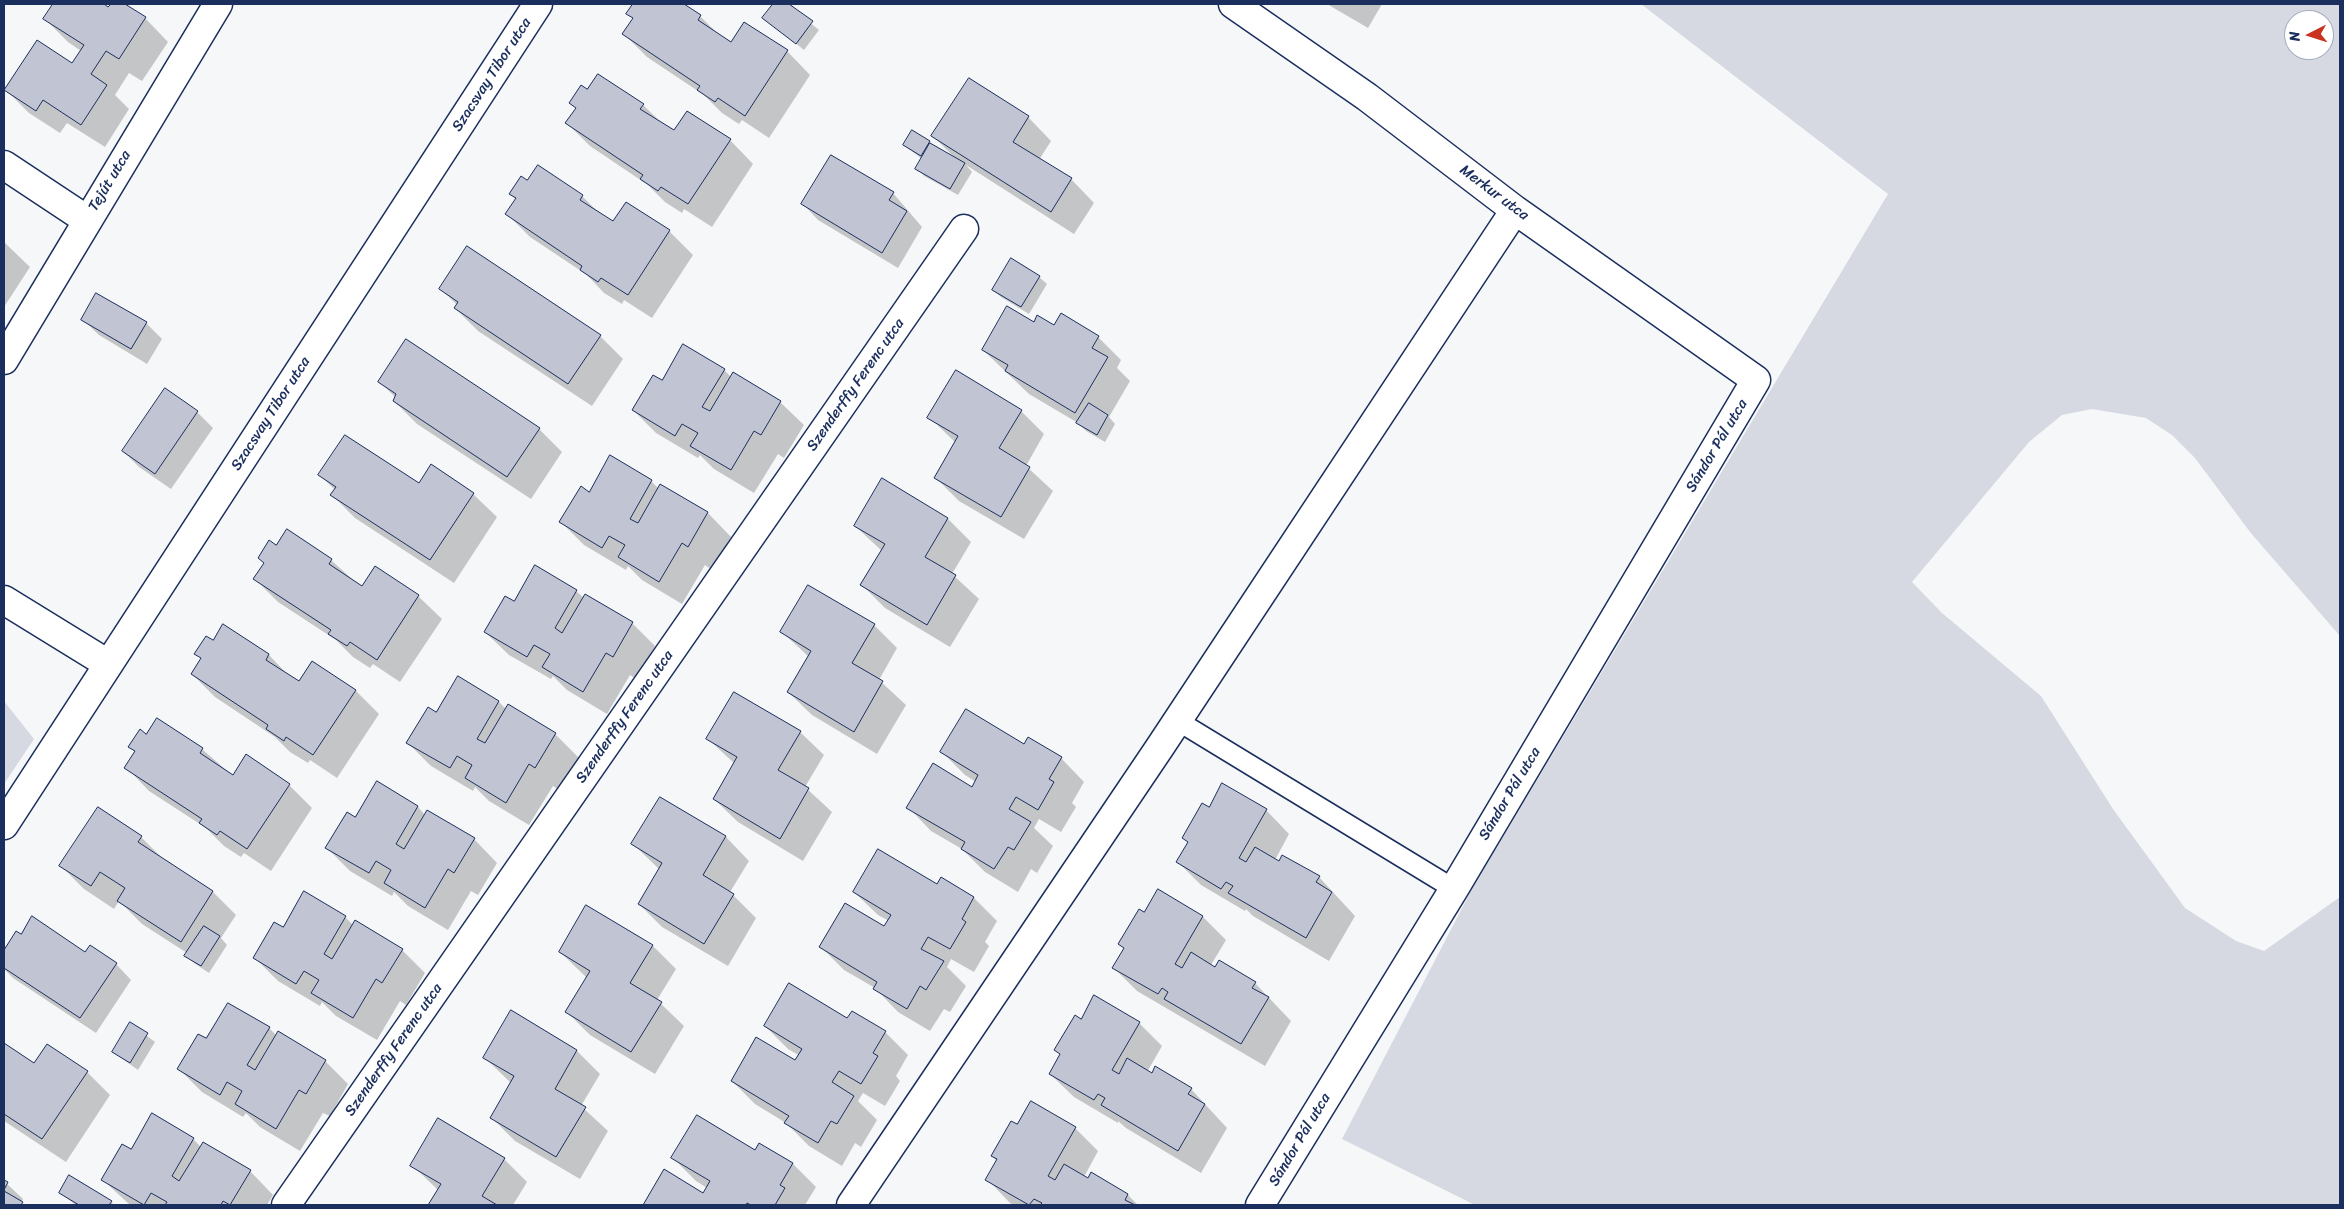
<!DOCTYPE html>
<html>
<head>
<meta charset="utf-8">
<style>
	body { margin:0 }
	#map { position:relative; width:2344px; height:1209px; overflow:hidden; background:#f6f7f9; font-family:Sriracha,sans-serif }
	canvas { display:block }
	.frame { position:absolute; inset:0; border:5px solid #1b2f5e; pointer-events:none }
	.north { position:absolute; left:2284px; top:10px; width:50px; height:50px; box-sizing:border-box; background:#fff; border:1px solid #a4acbf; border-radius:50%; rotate:265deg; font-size:14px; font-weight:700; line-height:20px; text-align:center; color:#1b2f5e }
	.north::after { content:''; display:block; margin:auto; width:18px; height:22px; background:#c8321e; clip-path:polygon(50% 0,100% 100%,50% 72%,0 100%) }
</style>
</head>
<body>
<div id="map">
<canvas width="2344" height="1209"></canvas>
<div class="frame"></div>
<div class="north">N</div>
</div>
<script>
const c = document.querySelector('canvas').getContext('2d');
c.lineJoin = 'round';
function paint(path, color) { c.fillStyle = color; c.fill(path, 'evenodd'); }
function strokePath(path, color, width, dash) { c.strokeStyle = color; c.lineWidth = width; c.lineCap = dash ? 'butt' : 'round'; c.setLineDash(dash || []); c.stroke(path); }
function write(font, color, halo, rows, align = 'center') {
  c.font = font + ' Sriracha,sans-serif'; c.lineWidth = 4; c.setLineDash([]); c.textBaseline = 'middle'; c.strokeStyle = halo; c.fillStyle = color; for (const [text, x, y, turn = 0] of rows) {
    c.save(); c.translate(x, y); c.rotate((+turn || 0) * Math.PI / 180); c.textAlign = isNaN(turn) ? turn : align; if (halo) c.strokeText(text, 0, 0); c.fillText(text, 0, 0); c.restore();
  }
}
paint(new Path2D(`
	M1641 4H2340V636L2250 532 2195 458 2172 435 2146 418 2092 409 2062 415 2029 442 1912 582 1942 613 2041 696 2113 809 2185 908 2236 941 2264 951 2340 897V1205H1475L1342 1139 1472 889 1888 194ZM2294 20H2324V50H2294Z
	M4 701 34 739 4 784Z`), '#d6d9e2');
paint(new Path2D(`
	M55 4H101L109 8 112 4H123L145 18 168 42 142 81 129 73 115 95 129 109 105 147 67 123 60 133 29 113 6 90 73 64 81 51 68 42 45 19Z
	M635 4H682L700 16 720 36 731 43 787 51 810 75 769 138 742 120 739 124 722 113 704 95 647 57 624 34 634 20 628 14Z
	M775 4H787L819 30 804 50 764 18Z
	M1327 4H1382L1368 28Z
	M969 79 1028 117 1051 141 1039 160 1071 179 1094 203 1074 234 966 165 972 172 958 195 924 176 917 168 922 159 904 145 929 142 935 148 956 159 933 136Z
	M588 91 643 105 664 125 674 132 730 140 753 164 712 227 684 209 682 213 665 202 648 185 590 146 567 123Z
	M538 166 582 196 602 216 613 223 626 203 669 231 693 255 652 318 624 300 622 304 604 293 587 275 530 237 507 214 516 200 511 194 527 182Z
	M893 193 922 227 898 268 818 220 803 204Z
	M4 242 30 267 4 307Z
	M1039 277 1047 284 1029 314 1001 297 993 290Z
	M441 289 600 336 623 359 592 406 478 331 455 308 457 305Z
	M83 320 146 323 162 339 147 364 99 335Z
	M1034 323 1098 337 1121 360 1117 368 1130 381 1109 417 1115 424 1105 442 1086 431 1078 423 1029 394 983 350Z
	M724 370 732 378 780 402 804 425 784 458 778 454 754 493 714 469 700 455 698 458 656 433 633 410 662 382Z
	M380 382 539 429 562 452 531 499 417 424 394 401 396 398Z
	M1021 411 1044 434 1026 466 1053 491 1024 539 959 501 935 477 956 443 929 417Z
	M197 412 213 428 171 489 139 467 123 451Z
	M432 466 473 494 497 517 454 583 355 518 332 495 335 490 320 475 419 485Z
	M882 480 948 519 971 542 952 574 979 599 950 647 885 608 862 585 882 551 855 526Z
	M651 481 659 489 661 486 708 513 731 537 712 570 705 565 682 604 642 580 628 566 626 570 584 545 561 522 589 493Z
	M276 546 331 560 362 588 418 596 442 619 400 682 373 664 370 668 353 657 336 640 278 602 255 579Z
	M576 591 584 598 632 623 655 646 636 679 630 675 607 714 567 690 553 676 551 679 509 655 485 632 514 603Z
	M874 625 897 648 879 680 906 705 877 754 812 715 788 692 809 657 782 632Z
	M224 626 269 655 289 676 300 683 313 663 356 691 379 714 337 778 310 760 308 763 290 752 275 737 215 697 192 674 202 659 196 653 214 642Z
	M458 678 499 702 507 710 509 706 555 734 579 758 559 790 553 786 529 825 489 801 475 787 473 791 431 766 408 743 437 714Z
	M800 732 824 755 805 787 832 812 803 861 738 822 714 799 735 764 708 739Z
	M147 735 202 749 233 776 289 785 312 808 271 871 244 853 241 857 224 846 206 828 149 791 126 767 136 753 130 747Z
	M1028 739 1061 758 1084 782 1072 803 1076 807 1061 832 1039 819 1034 828 1053 846 1037 873 1031 869 1018 892 985 872 962 849 931 831 908 807 972 788 976 782 965 775 942 752 1024 746Z
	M377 783 418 807 425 815 428 812 474 839 497 863 478 895 471 891 448 930 408 906 394 892 392 896 350 871 327 848 356 819Z
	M1222 785 1266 810 1289 834 1275 860 1319 877 1355 916 1329 961 1253 916 1246 909 1245 911 1201 885 1178 862Z
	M660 799 726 837 749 861 730 892 756 918 728 966 662 927 639 904 660 870 633 844Z
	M141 837 164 860 213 892 236 915 221 938 227 945 209 973 194 963 186 955 187 953 142 924 119 901 114 909 84 889 61 866Z
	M941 878 974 898 997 921 985 942 989 946 974 972 951 959 947 967 966 986 950 1012 944 1009 930 1031 898 1012 875 988 844 970 821 947 885 928 889 921 878 915 854 892 937 885Z
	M1145 914 1203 917 1226 940 1211 965 1255 983 1291 1021 1265 1066 1137 991 1114 968 1125 949 1120 944Z
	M345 917 353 925 402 950 425 973 406 1005 400 1001 377 1040 336 1016 322 1002 320 1006 278 981 255 958 284 929Z
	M17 933 116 964 131 980 96 1033 13 978 4 969V952Z
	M653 946 676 969 657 1000 684 1026 655 1074 590 1035 567 1012 587 978 560 952Z
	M229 1004 269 1028 277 1036 325 1061 348 1084 330 1116 323 1113 300 1151 260 1127 246 1113 243 1117 202 1092 179 1069 207 1040Z
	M512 1012 577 1051 600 1074 581 1106 608 1131 580 1179 515 1141 491 1117 511 1083 485 1058Z
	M848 1019 885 1032 908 1055 896 1076 900 1081 885 1106 863 1093 858 1101 877 1120 861 1147 855 1143 842 1166 809 1146 786 1123 755 1104 732 1081 796 1062 800 1056 788 1049 765 1026Z
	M1082 1020 1139 1023 1162 1046 1147 1072 1152 1075 1156 1068 1191 1089 1227 1128 1201 1173 1126 1128 1118 1121V1123L1074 1097 1050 1074 1061 1055 1056 1050Z
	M130 1023 155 1042 138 1070 113 1052Z
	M4 1044 35 1065 87 1072 110 1095 66 1162 4 1121Z
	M1018 1126 1075 1128 1098 1151 1084 1177 1128 1195 1138 1205H1014L1010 1203 987 1179 997 1161 992 1156Z
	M193 1139 201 1147 250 1171 273 1195 267 1205H130L103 1180 131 1151Z
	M760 1145 793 1164 816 1187 805 1205H644L664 1171 704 1194 707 1188 696 1181 673 1158 756 1152Z
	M504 1159 527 1182 513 1205H430L439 1191 412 1165Z
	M4 1181 23 1199 21 1203 24 1205H4Z
	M60 1193 111 1202 114 1205H76Z`), '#0003');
const building = new Path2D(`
	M53 4H104L108 7 111 4H125L146 17 119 59 106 51 91 74 107 85 81 125 43 100 36 111 4 90 37 40 72 63 84 45 43 19Z
	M633 4H684L701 15 698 20 731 42 744 22 788 50 745 116 718 98 715 102 697 90 700 86 622 34 633 18 626 14Z
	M773 4H789L813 21 796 44 762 18Z
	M598 74 644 104 640 109 674 130 687 111 731 139 688 204 661 187 658 191 640 179 643 175 565 123 576 108 569 103 581 85 587 89Z
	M969 78 1029 116 1013 142 1072 178 1051 212 931 136Z
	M912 130 930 141 921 156 903 145Z
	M930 143 965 163 950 189 915 169Z
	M831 155 894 192 889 200 907 211 882 253 801 204Z
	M538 165 583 195 580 200 613 221 626 202 670 230 628 295 601 278 598 282 580 270 582 266 505 214 516 198 509 194 521 176 527 180Z
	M467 246 601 335 568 384 454 308 458 302 439 289Z
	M1011 258 1040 276 1021 307 992 290Z
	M96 293 147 322 131 349 81 320Z
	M1007 306 1034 322 1037 315 1054 325 1061 313 1099 336 1092 348 1108 357 1075 413 1005 371 1008 365 982 350Z
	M406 339 540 428 507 477 393 401 396 394 378 382Z
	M683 344 725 369 702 407 710 411 733 372 781 401 761 435 754 431 731 470 690 446 698 433 682 424 675 436 632 410 653 375 662 380Z
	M956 370 1022 410 999 448 1030 467 1001 517 934 478 958 436 927 418Z
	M165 388 198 411 155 474 122 451Z
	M1089 403 1108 415 1097 435 1076 423Z
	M345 435 419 483 431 464 474 493 430 560 330 495 336 487 318 475Z
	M610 455 652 480 630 519 638 523 660 484 708 512 688 547 682 543 659 582 618 557 625 545 609 536 602 548 559 522 581 486 589 492Z
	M882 478 948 518 925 557 956 575 927 625 860 585 885 544 854 526Z
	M287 529 332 559 329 564 362 586 375 566 419 595 377 660 350 642 347 646 328 634 331 630 253 579 264 563 258 558 269 540 276 545Z
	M535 565 577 590 555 628 562 633 585 594 633 622 613 657 606 653 583 692 542 667 550 654 534 645 527 657 484 632 505 596 514 601Z
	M808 585 875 624 852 663 883 681 854 732 787 692 811 651 780 632Z
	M223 624 269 654 266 660 299 681 312 661 356 690 313 755 286 737 284 741 266 729 268 725 191 674 201 658 194 654 206 636 213 640Z
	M458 676 499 701 477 739 485 743 508 704 556 733 535 768 529 764 506 803 465 778 472 765 457 756 450 768 406 743 428 707 436 712Z
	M734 692 801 731 778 770 809 788 780 839 713 799 737 757 706 739Z
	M966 709 1024 744 1028 737 1062 757 1049 779 1054 782 1038 810 1016 797 1009 809 1031 822 1014 850 1008 847 994 869 961 849 965 842 906 808 933 763 972 787 978 775 940 752Z
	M157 718 203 748 200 753 233 775 246 754 290 784 247 849 220 831 217 835 199 823 202 819 124 768 135 751 128 747 140 729 146 734Z
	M377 781 418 806 396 844 404 849 427 810 475 838 454 873 448 869 425 908 384 883 391 870 376 861 369 873 325 848 347 812 355 817Z
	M1222 783 1267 809 1239 858 1246 862 1255 847 1279 861 1282 855 1320 876 1316 882 1332 892 1306 938 1228 893 1233 886 1226 882 1221 889 1176 862 1188 842 1182 838 1202 803 1209 807Z
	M660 797 726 836 703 875 734 894 704 944 638 904 662 863 631 844Z
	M98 807 142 836 138 842 213 891 181 942 117 901 125 888 100 872 91 886 59 866Z
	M878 849 937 884 941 877 974 897 962 919 966 922 950 949 928 937 921 949 944 961 926 990 920 986 907 1009 873 989 877 982 819 947 845 903 884 926 891 915 853 892Z
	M1158 889 1203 916 1175 964 1182 968 1191 952 1215 967 1219 960 1256 982 1252 988 1269 997 1241 1044 1164 999 1168 992 1162 988 1158 994 1112 968 1124 948 1118 944 1139 909 1144 912Z
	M304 891 346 916 324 954 332 959 355 920 403 949 382 983 376 979 353 1018 311 993 319 980 304 971 296 984 253 958 274 922 283 927Z
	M586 905 653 945 630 983 662 1002 631 1052 565 1012 590 971 559 952Z
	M32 916 85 952 90 945 117 963 80 1018 4 968V950L16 931 21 934Z
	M204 926 220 936 201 966 184 956Z
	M789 983 847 1018 852 1011 886 1031 873 1053 878 1056 861 1084 839 1071 832 1082 854 1096 837 1124 831 1121 818 1143 784 1123 789 1116 731 1081 756 1037 795 1060 802 1049 764 1026Z
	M1094 995 1140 1022 1112 1070 1119 1074 1127 1058 1152 1073 1155 1066 1192 1088 1188 1094 1205 1104 1178 1151 1101 1105 1105 1098 1098 1094 1094 1100 1049 1074 1060 1054 1054 1050 1075 1015 1081 1019Z
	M228 1003 270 1027 247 1065 255 1070 278 1031 326 1060 306 1094 299 1090 276 1129 235 1104 242 1091 227 1082 220 1095 177 1069 198 1034 206 1038Z
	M511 1010 577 1050 555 1089 586 1107 556 1157 490 1118 514 1076 483 1058Z
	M130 1022 148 1033 130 1063 112 1052Z
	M4 1043 34 1063 47 1044 88 1071 42 1139 4 1114Z
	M1031 1101 1076 1127 1048 1176 1055 1180 1064 1164 1088 1178 1091 1172 1128 1194 1125 1200 1135 1205H1040L1042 1203 1034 1199 1029 1205 985 1180 997 1159 991 1156 1011 1121 1017 1124Z
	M152 1113 194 1138 172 1176 179 1181 203 1142 251 1170 230 1205 223 1201 221 1205H165L167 1202 151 1193 144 1205 101 1180 122 1144 131 1149Z
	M697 1115 755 1150 759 1143 793 1163 780 1185 785 1188 775 1205H751L747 1203 746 1205H643L664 1169 703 1193 710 1181 671 1158Z
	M438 1118 505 1158 482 1196 497 1205H428L441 1184 410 1166Z
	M69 1175 112 1201 109 1205H79L59 1193Z
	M4 1180 8 1182 4 1190Z
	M4 1191 23 1202 21 1205H4Z`);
paint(building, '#c0c4d3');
strokePath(building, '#1b2f5e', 1);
const service = new Path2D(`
	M1178 721 1454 889`);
const minor = new Path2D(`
	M1233 4 1367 97 1515 210 1756 380 1454 889 1260 1205
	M4 165 87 220
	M4 360 218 4
	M4 600 108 664
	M4 825 538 4
	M286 1205 964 229
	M851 1205 1160 747 1515 210`);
strokePath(service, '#1b2f5e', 22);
strokePath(minor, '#1b2f5e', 31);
strokePath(service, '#fff', 19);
strokePath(minor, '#fff', 28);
write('15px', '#1b2f5e', '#fff', [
	["Szacsvay Tibor utca",492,75,-57],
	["Tejút utca",110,181,-59],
	["Merkur utca",1494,193,37],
	["Szenderffy Ferenc utca",856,385,-55],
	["Szacsvay Tibor utca",271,414,-57],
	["Sándor Pál utca",1717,446,-59],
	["Szenderffy Ferenc utca",625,717,-55],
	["Sándor Pál utca",1510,794,-59],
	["Szenderffy Ferenc utca",394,1050,-55],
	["Sándor Pál utca",1300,1140,-59]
]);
</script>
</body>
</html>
